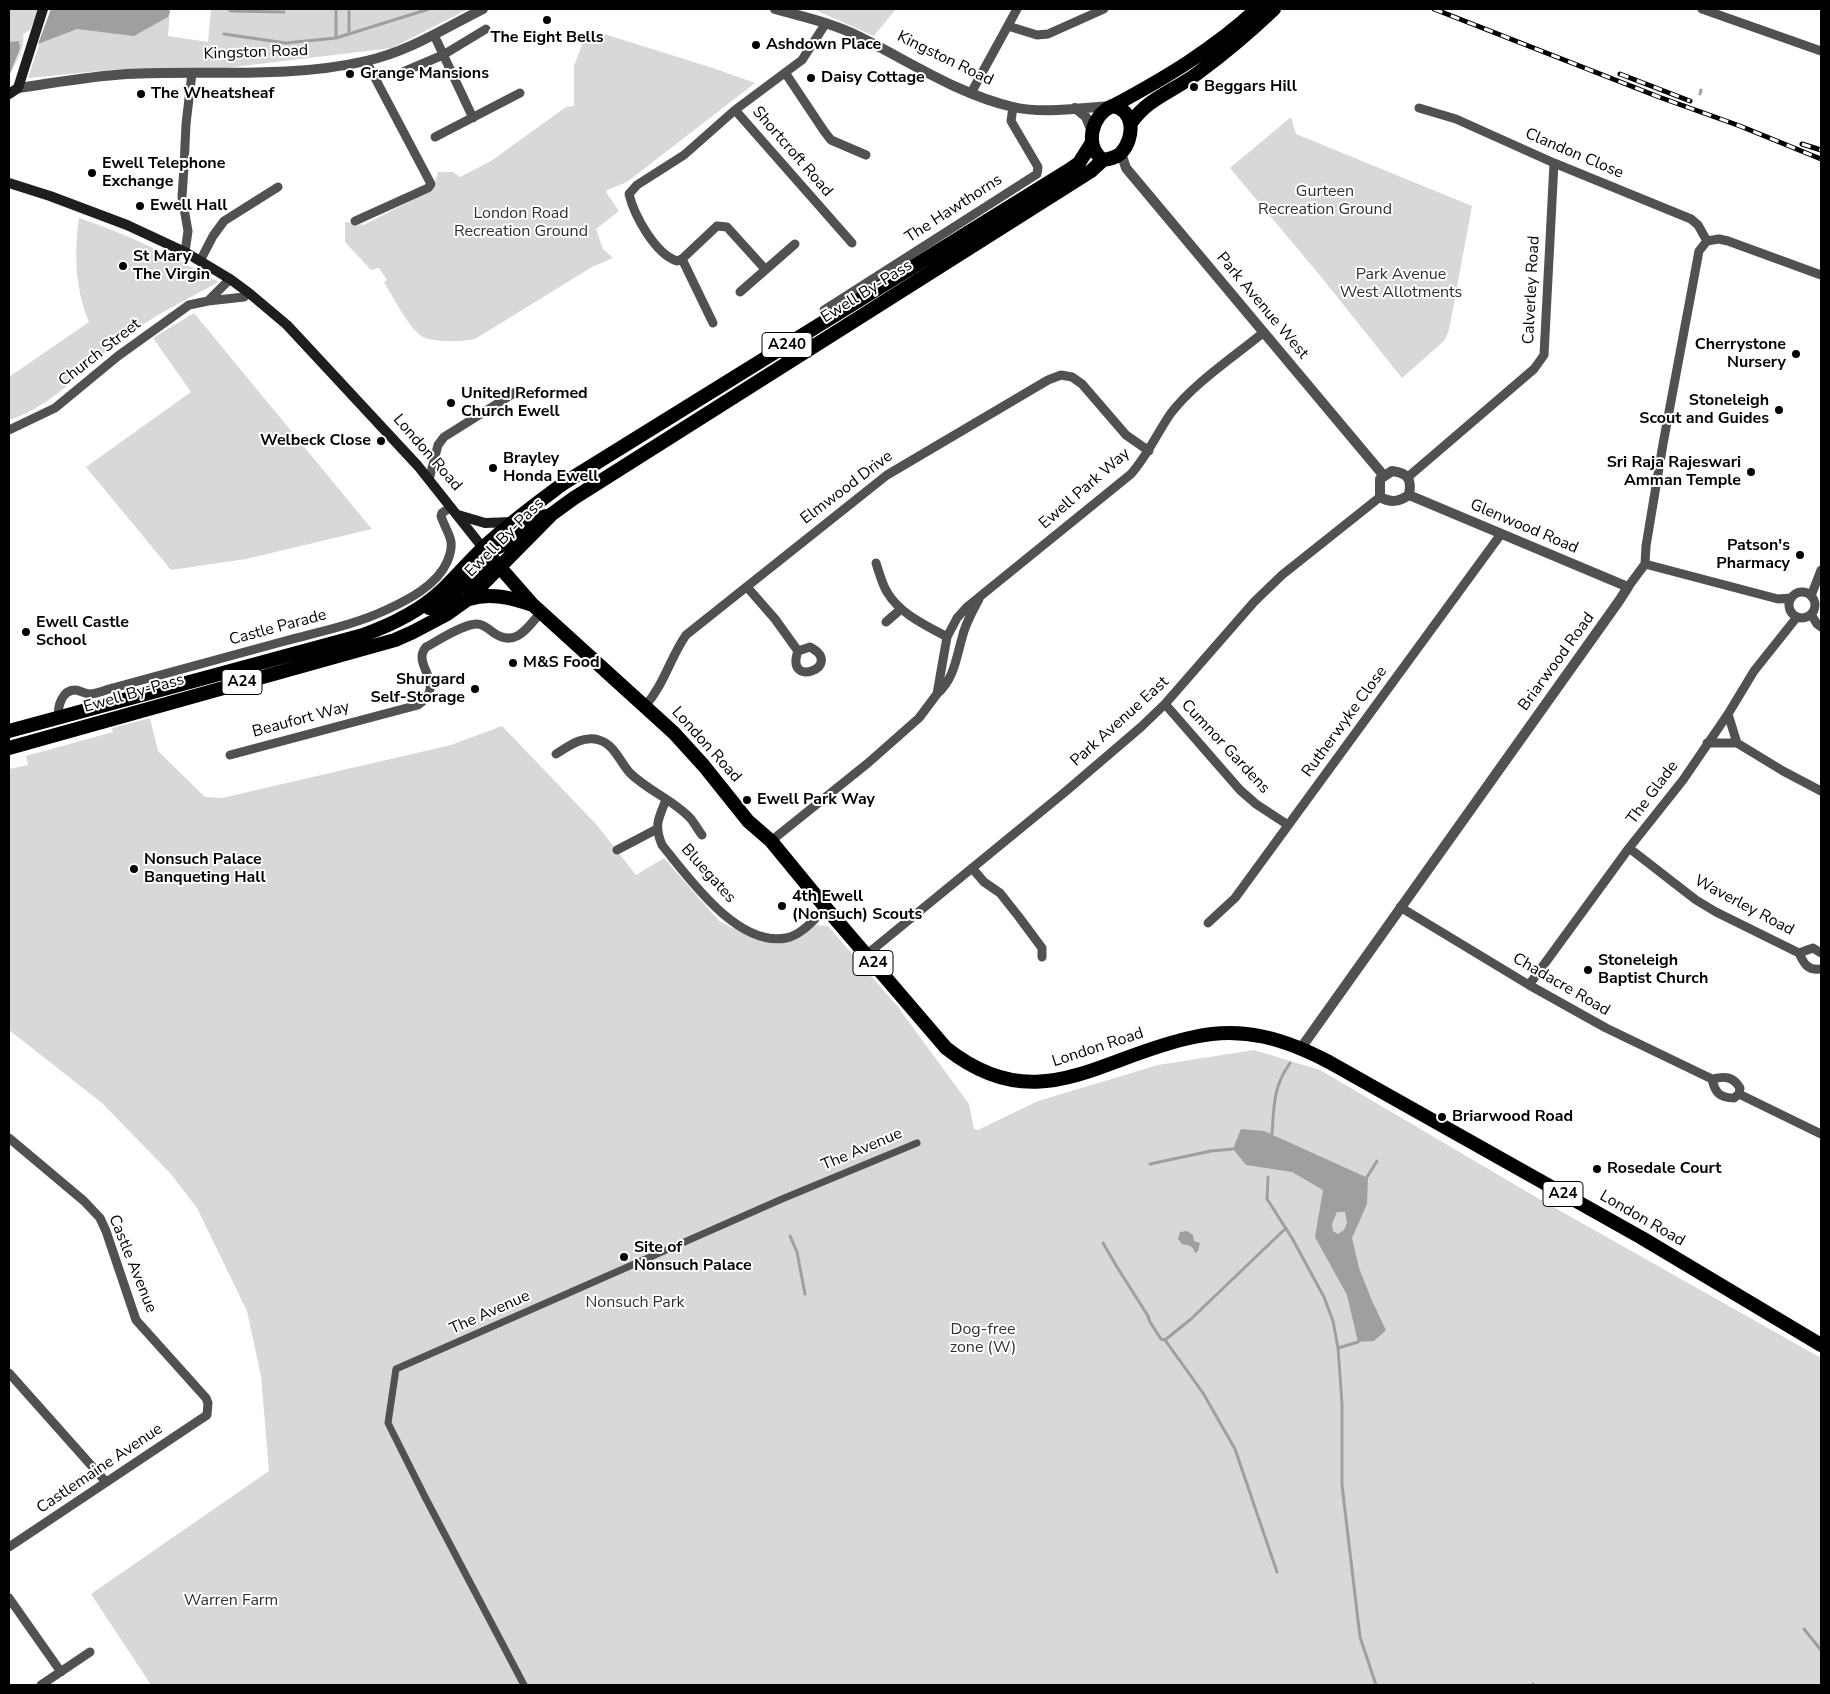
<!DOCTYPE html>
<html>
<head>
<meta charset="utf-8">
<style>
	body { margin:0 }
	#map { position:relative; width:1830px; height:1694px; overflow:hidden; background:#fff; font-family:"Nunito Sans",sans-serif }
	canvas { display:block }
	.frame { position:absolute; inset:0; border:10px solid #000; pointer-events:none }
</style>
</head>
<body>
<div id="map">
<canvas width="1830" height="1694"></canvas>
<div class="frame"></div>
</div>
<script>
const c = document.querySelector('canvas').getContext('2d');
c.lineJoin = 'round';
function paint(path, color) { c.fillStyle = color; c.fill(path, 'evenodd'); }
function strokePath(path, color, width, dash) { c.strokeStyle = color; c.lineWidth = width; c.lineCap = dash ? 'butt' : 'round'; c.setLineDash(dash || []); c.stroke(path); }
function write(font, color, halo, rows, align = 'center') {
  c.font = font + ' "Nunito Sans",sans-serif'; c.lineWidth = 4; c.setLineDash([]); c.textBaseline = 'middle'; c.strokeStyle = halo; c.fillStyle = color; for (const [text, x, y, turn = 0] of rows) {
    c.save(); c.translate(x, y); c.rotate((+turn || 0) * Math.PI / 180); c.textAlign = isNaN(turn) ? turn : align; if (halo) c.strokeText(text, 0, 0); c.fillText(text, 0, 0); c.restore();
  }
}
paint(new Path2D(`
	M9 9H39L30 30 23 34C26 47 15 64 9 76Z
	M51 9H170L168 36 208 42 211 9H468L392 48 209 70 120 69 28 78Z
	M813 9H896L874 36Z
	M588 29 713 68 755 83 627 182 607 190 606 192 619 211 596 229 603 249 613 258 592 267 475 339C462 342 437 342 425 338 411 333 392 295 384 282L387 280 379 268 371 270 345 242V222L364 225 433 189 438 172H453L460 177 491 161 566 107 574 106V66Z
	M1291 117 1296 134 1472 206 1449 330 1445 340 1402 378 1322 278 1230 168Z
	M79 218C127 234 172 256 217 281V283C187 299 152 317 124 337 85 366 56 405 9 420V377L89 322C75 289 74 252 79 218Z
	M194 313 366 522 372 529 246 559 171 570 86 467 191 392 153 338Z
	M150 718 158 751 205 797 222 798 451 745 502 726 596 824 636 875 664 858 719 921 755 939 793 941 815 925 828 926 898 1007 969 1104 974 1129 978 1130 1038 1101 1158 1065 1254 1050 1320 1070 1541 1200 1821 1358V1685H151L91 1594 269 1471 261 1376 247 1311 197 1208 170 1173 102 1103 9 1030V769L28 765 26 756 113 732 112 728Z`), '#d8d8d8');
paint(new Path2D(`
	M51 9H168L170 11 168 17 134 36 77 29 38 44Z
	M19 41 20 48 9 76V42Z
	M1241 1129 1264 1131 1368 1178 1367 1204 1352 1238 1359 1268 1372 1301 1386 1330 1374 1341 1358 1342 1347 1295 1315 1237 1323 1190 1292 1172 1246 1165 1233 1149ZM1337 1212H1345L1347 1223 1344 1230 1338 1234 1333 1231 1332 1224Z
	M1187 1231 1193 1235 1194 1241 1200 1243 1198 1251 1195 1253C1193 1246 1189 1245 1182 1244L1178 1239 1180 1232Z`), '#9f9f9f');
strokePath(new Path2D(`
	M336 9V38
	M230 11 284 12
	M224 34 286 43 336 38 429 9
	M349 34V9
	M1700 94 1701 90
	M1272 1134C1274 1106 1273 1087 1290 1063
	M1150 1164 1211 1151 1233 1149
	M1268 1177 1267 1199 1292 1238 1324 1297 1333 1321 1338 1348
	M1367 1177 1377 1161
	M790 1236 797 1252 805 1294
	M1103 1243 1117 1267 1148 1316 1150 1322 1161 1339 1165 1340 1191 1319 1286 1228
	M1165 1340 1203 1393 1235 1449 1277 1572
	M1358 1342 1338 1348 1342 1403V1485L1360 1637 1376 1685
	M1804 1629 1821 1650
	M1533 1684 1534 1685`), '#9f9f9f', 3);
strokePath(new Path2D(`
	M524 1685 425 1497 388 1423 396 1369 782 1199 917 1143`), '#515151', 7);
strokePath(new Path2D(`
	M1702 9 1821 51
	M826 23 802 60 735 110 852 243
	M1008 26 1037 35 1048 34 1104 9
	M434 35 473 118
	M403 72 443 55 486 29
	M786 74 824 131 831 140 866 155
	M971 93 1017 9
	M1419 108 1456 119 1554 163 1691 219 1698 225 1707 241
	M435 137 520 93
	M355 221 428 188 431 184 366 61
	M1707 241 1719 239 1728 241 1821 275
	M185 252 188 231 182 197 184 167 186 124 192 73
	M682 259 717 226 727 227 765 269
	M200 261 213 236 224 221 278 187
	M740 292 795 244
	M208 301 244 297 249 293
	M824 310 1037 174 1038 167 1011 121 1013 107
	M713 323 682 259 677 261C655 254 634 215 629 194L637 185 684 155 735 110
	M9 430 55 408 118 356 189 305 208 301 230 279
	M1408 477 1534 369 1544 355 1554 163
	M429 480 438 445 444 437 519 390
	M876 563C879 572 882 584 887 592 900 614 925 625 947 637
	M1645 564 1778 599 1791 598
	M747 587 775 619 798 651 810 647C846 666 784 690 798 651
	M1628 587 1645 564 1646 546 1663 444 1699 251 1707 241
	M1789 605a13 13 0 1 1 26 0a13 13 0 1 1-26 0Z
	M1811 596 1821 570
	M1811 614 1817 624 1821 627
	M886 622 901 609
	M937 694C954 679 956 659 962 638 965 624 972 612 979 599
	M1165 704 1240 790 1256 804 1288 825
	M645 706C664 685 670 658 686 635L887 475 1048 380 1061 375 1072 377 1082 384 1126 435 1149 451
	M1728 714 1737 743
	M59 717C57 707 62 690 75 690 80 690 84 694 90 694 96 694 103 691 109 689 168 673 226 657 285 641 318 632 354 625 386 610 408 600 437 585 447 562 457 539 447 535 441 516L442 513 451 507
	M1707 743H1737L1783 771 1821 791
	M556 754C569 746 583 735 599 740 614 744 620 762 630 773 648 791 674 800 691 819 695 824 698 830 702 835
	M230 755 418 705C449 684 410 665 426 647 439 640 463 624 477 624 484 624 488 629 494 633 516 648 528 627 541 612
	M666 800C658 819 654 826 662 845 689 878 737 947 786 938 802 935 814 919 826 908
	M771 841 868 763 919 718 937 694 947 637 957 618 967 607 1131 474C1148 455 1157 433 1171 413 1194 383 1235 356 1264 332
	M1629 848 1696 900 1716 912 1799 953C1804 964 1808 971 1821 969
	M617 850 657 829
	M972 868 984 882 1000 893 1019 917 1042 948V957
	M1400 907 1529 985 1606 1028 1712 1079C1724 1076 1733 1076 1740 1088L1739 1094
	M1208 923 1235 898 1501 534
	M1799 953 1813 948 1821 953
	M866 955 1065 792 1141 727 1165 704 1254 602 1282 575 1380 497
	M1529 985 1629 848 1683 780 1728 714 1754 671 1797 617
	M1712 1079C1715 1093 1720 1098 1734 1098L1739 1094
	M1739 1094 1821 1134
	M9 1138 84 1201 100 1218 106 1231 136 1320 206 1398 208 1403 207 1415 9 1547
	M9 1373 106 1482
	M9 1598 61 1672
	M41 1685 90 1652`), '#515151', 9);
strokePath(new Path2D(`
	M775 9C803 17 832 23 858 36 909 61 957 94 1013 107 1044 114 1079 108 1111 106
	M18 88C54 83 91 76 127 74 206 70 288 79 366 61 408 52 445 28 483 9
	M1075 108 1086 117 1092 132
	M1121 153 1126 168 1384 476
	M1392 471C1408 473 1412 479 1409 495 1398 502 1391 503 1380 497V479Z
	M1301 1048 1619 601 1628 587 1409 495`), '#515151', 10);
strokePath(new Path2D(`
	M9 94 18 88 43 9
	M9 183 50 196 127 225 185 252 230 279 249 293 287 325 418 466 483 548
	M458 515 485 523 512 522`), '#1e1e1e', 10);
strokePath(new Path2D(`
	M1112 106C1135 109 1135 138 1121 153 1116 158 1109 159 1103 160 1084 146 1091 116 1112 106Z
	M1113 106C1165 78 1214 49 1257 9
	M1131 123C1148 98 1174 91 1198 73 1225 53 1250 32 1274 9
	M483 548 533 605 674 733 704 766 748 821 771 841 826 908 946 1048C1038 1121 1100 1056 1194 1037 1244 1026 1285 1039 1329 1062L1642 1238 1821 1345
	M483 548C502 555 515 530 530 522 535 519 541 518 546 516
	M469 599C490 592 512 598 533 605
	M429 608 448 598 485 564H489L500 568
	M9 731 363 635C391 625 418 612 440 592 455 578 468 562 483 548 508 524 536 504 564 483L1069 170 1079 163 1091 144
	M9 748 395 640 413 632 447 614 468 599 552 514 574 498 1091 171 1103 160`), '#000', 14);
const rail = new Path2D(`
	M1434 9 1659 97 1740 126 1821 159
	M1620 74 1690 101
	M1802 144 1821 150`);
strokePath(rail, '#000', 5);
strokePath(rail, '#fff', 3, [9]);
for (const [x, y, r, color] of [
	[547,20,5,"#000"],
	[756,45,5,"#000"],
	[350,74,5,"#000"],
	[811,78,5,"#000"],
	[1194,87,5,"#000"],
	[141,94,5,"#000"],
	[92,173,5,"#000"],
	[140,206,5,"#000"],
	[123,266,5,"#000"],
	[1796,354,5,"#000"],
	[451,403,5,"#000"],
	[1779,410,5,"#000"],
	[381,441,5,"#000"],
	[493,468,5,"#000"],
	[1751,472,5,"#000"],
	[1800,555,5,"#000"],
	[26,632,5,"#000"],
	[513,663,5,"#000"],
	[475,689,5,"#000"],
	[747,800,5,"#000"],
	[134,869,5,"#000"],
	[782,906,5,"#000"],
	[1588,970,5,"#000"],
	[1442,1117,5,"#000"],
	[1597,1169,5,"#000"],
	[624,1257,5,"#000"]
]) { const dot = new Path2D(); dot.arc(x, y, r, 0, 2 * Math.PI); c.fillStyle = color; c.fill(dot); strokePath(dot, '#fff', 2); }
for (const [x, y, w] of [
	[787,345,50],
	[242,682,40],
	[873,963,40],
	[1563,1194,40]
]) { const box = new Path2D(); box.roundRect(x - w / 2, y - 12.5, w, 25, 4); c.fillStyle = '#fff'; c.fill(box); strokePath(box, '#000', 1); }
write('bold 15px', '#000', null, [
	["A240",787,345],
	["A24",242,682],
	["A24",873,963],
	["A24",1563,1194]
]);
write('bold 16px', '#000', '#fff', [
	["The Eight Bells",547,38,"center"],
	["Ashdown Place",766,45],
	["Grange Mansions",360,74],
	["Daisy Cottage",821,78],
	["Beggars Hill",1204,87],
	["The Wheatsheaf",151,94],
	["Ewell Telephone",102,164],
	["Exchange",102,182],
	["Ewell Hall",150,206],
	["St Mary",133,257],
	["The Virgin",133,275],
	["Cherrystone",1786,345,"right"],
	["Nursery",1786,363,"right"],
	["United Reformed",461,394],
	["Church Ewell",461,412],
	["Stoneleigh",1769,401,"right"],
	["Scout and Guides",1769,419,"right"],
	["Welbeck Close",371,441,"right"],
	["Brayley",503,459],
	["Honda Ewell",503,477],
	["Sri Raja Rajeswari",1741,463,"right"],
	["Amman Temple",1741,481,"right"],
	["Patson's",1790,546,"right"],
	["Pharmacy",1790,564,"right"],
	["Ewell Castle",36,623],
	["School",36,641],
	["M&S Food",523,663],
	["Shurgard",465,680,"right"],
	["Self-Storage",465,698,"right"],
	["Ewell Park Way",757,800],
	["Nonsuch Palace",144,860],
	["Banqueting Hall",144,878],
	["4th Ewell",792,897],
	["(Nonsuch) Scouts",792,915],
	["Stoneleigh",1598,961],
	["Baptist Church",1598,979],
	["Briarwood Road",1452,1117],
	["Rosedale Court",1607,1169],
	["Site of",634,1248],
	["Nonsuch Palace",634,1266]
], 'left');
write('16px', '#000', '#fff', [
	["Kingston Road",256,53,-2],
	["Kingston Road",945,59,26],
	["Shortcroft Road",792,152,49],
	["Clandon Close",1574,154,23],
	["The Hawthorns",954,209,-33],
	["Calverley Road",1532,290,-87],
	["Ewell By-Pass",867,292,-32],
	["Park Avenue West",1262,306,50],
	["Church Street",100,353,-38],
	["London Road",427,453,49],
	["Elmwood Drive",847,488,-37],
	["Ewell Park Way",1085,489,-41],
	["Glenwood Road",1524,527,23],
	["Ewell By-Pass",505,538,-45],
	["Castle Parade",278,628,-15],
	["Briarwood Road",1557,662,-54],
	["Ewell By-Pass",134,694,-16],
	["Beaufort Way",301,720,-15],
	["Park Avenue East",1120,722,-42],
	["Rutherwyke Close",1345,722,-54],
	["London Road",706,745,48],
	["Cumnor Gardens",1225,747,47],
	["The Glade",1653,793,-53],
	["Bluegates",708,874,48],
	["Waverley Road",1744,906,28],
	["Chadacre Road",1561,985,30],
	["London Road",1098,1048,-18],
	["The Avenue",862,1150,-23],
	["London Road",1642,1219,30],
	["Castle Avenue",132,1264,68],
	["The Avenue",490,1313,-24],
	["Castlemaine Avenue",100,1469,-34]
]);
write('16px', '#2f2f2f', '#fff', [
	["Gurteen",1325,192],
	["Recreation Ground",1325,210],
	["London Road",521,214],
	["Recreation Ground",521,232],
	["Park Avenue",1401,275],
	["West Allotments",1401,293],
	["Nonsuch Park",635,1303],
	["Dog-free",983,1330],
	["zone (W)",983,1348],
	["Warren Farm",231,1601]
]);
</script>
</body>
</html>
